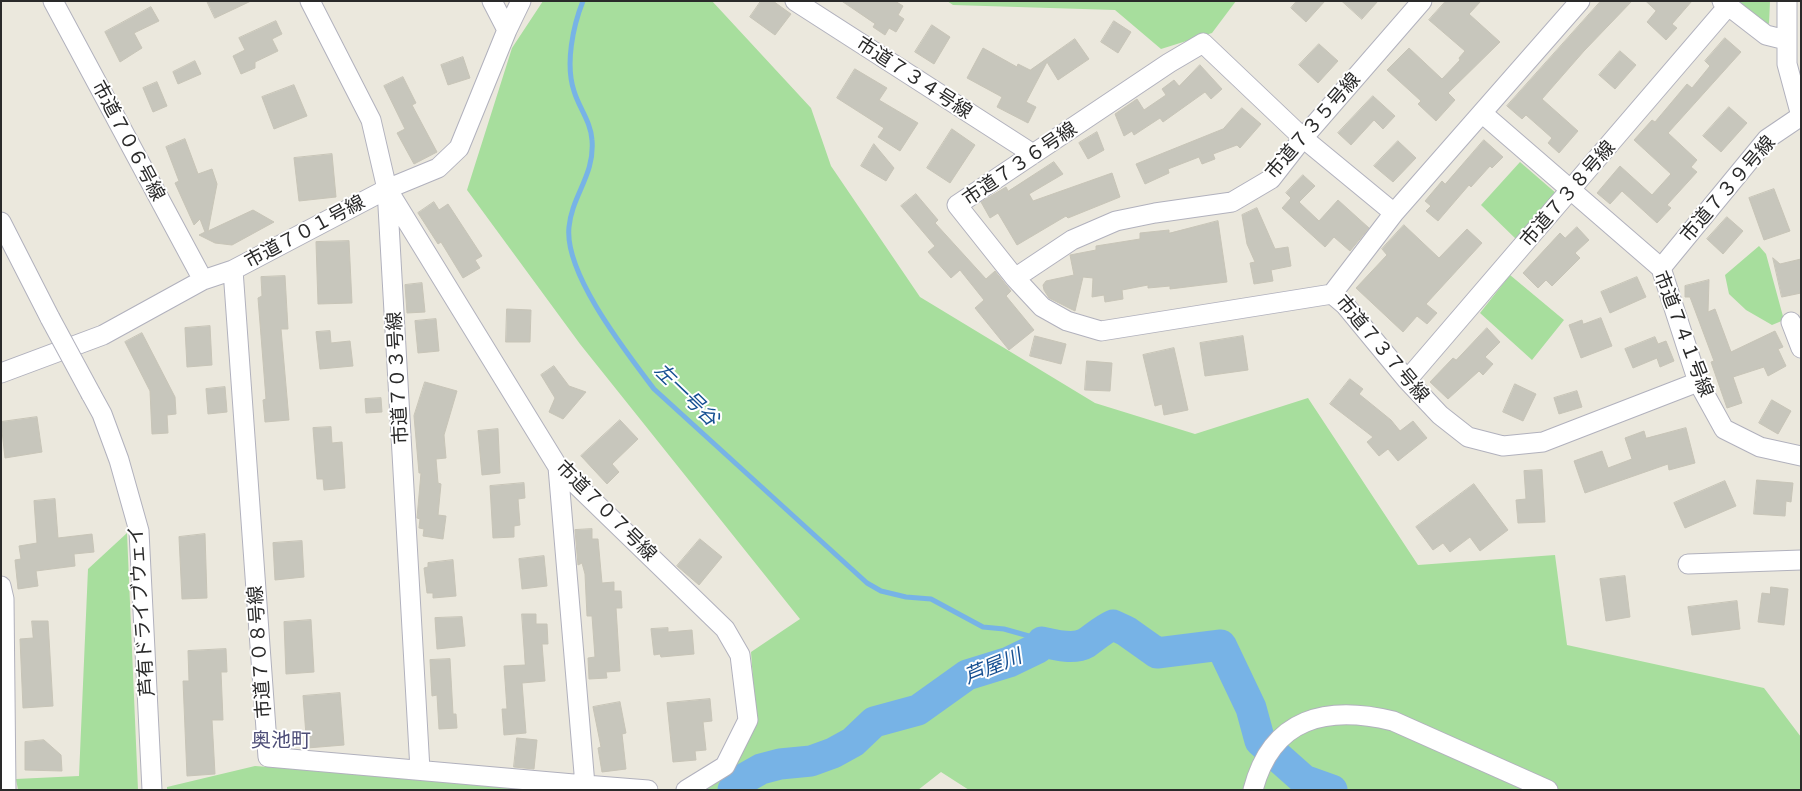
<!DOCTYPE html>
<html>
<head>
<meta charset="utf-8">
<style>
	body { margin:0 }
	#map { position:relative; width:1802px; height:791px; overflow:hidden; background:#ebe8dd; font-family:"Alegreya Sans",sans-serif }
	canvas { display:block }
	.frame { position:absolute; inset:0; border:2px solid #2a2a2a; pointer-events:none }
</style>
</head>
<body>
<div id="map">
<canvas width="1802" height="791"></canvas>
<div class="frame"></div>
</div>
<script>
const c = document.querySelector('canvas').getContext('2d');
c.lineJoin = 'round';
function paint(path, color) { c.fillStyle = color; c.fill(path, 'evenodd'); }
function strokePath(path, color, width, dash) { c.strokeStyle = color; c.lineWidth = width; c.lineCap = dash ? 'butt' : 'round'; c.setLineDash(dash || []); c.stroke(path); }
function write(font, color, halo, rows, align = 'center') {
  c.font = font + ' "Alegreya Sans","Noto Sans JP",sans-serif'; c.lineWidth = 4; c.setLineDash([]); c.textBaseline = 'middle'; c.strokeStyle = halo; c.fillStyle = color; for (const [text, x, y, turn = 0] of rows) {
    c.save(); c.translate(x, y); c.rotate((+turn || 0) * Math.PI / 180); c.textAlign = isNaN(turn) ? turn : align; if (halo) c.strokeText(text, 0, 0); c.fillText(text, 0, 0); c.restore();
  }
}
paint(new Path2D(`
	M543 1H712L811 108 831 166 920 297 1095 403 1195 434 1308 398 1418 565 1555 555 1567 645 1764 688 1801 737V790H969L941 772 918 790H700L756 722 751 652 800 619 580 344 467 190 512 48Z
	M947 1H1236L1212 33 1161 49 1115 10 953 5Z
	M1736 1H1770L1769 24 1757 20Z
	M1520 162 1557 194 1518 241 1481 205Z
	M1759 246 1766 254 1784 320 1772 325 1746 310 1729 294 1725 275Z
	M1510 275 1564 320 1532 360 1480 313Z
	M127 533 138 790H18L16 779 79 776 88 569Z
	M255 766 567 790H167V787Z`), '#a7de9d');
strokePath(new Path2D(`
	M583 1C573 26 565 64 574 91 579 108 591 122 592 140 595 175 572 195 569 227 564 274 627 353 654 389L867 583 881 591 906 597 931 599 983 627 1004 629 1036 638 1042 642`), '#77b3e6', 5);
strokePath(new Path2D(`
	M733 790 745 778 761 769 780 764 811 761 833 753 853 742 874 722 918 710 967 675 1009 662 1038 648 1042 642C1055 645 1074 650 1086 643 1095 637 1102 630 1113 625L1126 631 1157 653 1221 645 1251 708 1260 741 1304 780 1332 790`), '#77b3e6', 31);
const building = new Path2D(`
	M207 1H251L215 18Z
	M761 1H773L791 14 775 35 750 17Z
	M842 1H895L903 6 898 15 904 19 896 32 889 28 885 35 873 27 875 24Z
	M1297 1H1325L1306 22 1291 8Z
	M1342 1H1378L1362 19Z
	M1446 1H1481L1469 14 1500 42 1448 93 1455 100 1436 121 1418 104 1421 101 1387 70 1409 48 1442 79 1460 60 1459 58 1465 51 1429 20Z
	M1601 1H1632L1584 51 1542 99 1578 131 1559 153 1548 143 1552 138 1526 115 1522 119 1507 106Z
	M1646 1H1692L1672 24 1677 28 1666 40 1647 22 1656 11Z
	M151 7 159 21 134 33 142 48 120 62 105 32Z
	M276 21 282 34 272 39 278 51 255 62V68L241 74 233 56 245 50 239 38Z
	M1114 21 1131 32 1118 53 1101 42Z
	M932 25 950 37 934 64 915 52Z
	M1725 38 1741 52 1668 133 1697 160 1691 167 1697 172 1667 205 1671 208 1657 223 1622 191 1610 204 1597 193 1620 166 1652 195 1671 174 1634 140 1652 120 1655 122 1687 84 1692 88 1710 66 1705 61Z
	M1075 39 1089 59 1058 80 1047 62 1026 102 1036 107 1028 123 997 107 1002 97 967 78 983 48 1017 67 1018 64 1030 70Z
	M1319 44 1338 61 1318 83 1299 65Z
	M1620 51 1636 65 1615 89 1599 75Z
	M463 57 470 78 448 85 441 65Z
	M195 61 201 74 178 84 173 72Z
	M1200 65 1222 89 1211 99 1205 92 1163 122 1160 118 1134 135 1132 131 1124 136 1115 114 1137 99 1144 110 1166 95 1162 89 1174 80 1179 86Z
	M855 69 887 88 879 100 918 123 900 151 878 137 884 128 837 98Z
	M403 77 416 103 412 105 437 152 414 164 397 133 405 129 384 86Z
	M157 82 167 106 153 112 143 88Z
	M294 85 307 116 274 129 262 97Z
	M1373 96 1395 116 1383 129 1374 120 1351 145 1338 133Z
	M1729 107 1747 123 1721 152 1703 136Z
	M1242 108 1261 124 1240 148 1237 145 1213 154 1215 159 1202 164 1199 157 1168 169 1169 173 1145 184 1136 164 1223 129Z
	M952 129 975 145 950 183 927 168Z
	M1097 132 1104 150 1088 159 1079 143Z
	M185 139 198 174 212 169 217 184 208 231 253 210 274 222 232 245 215 243 199 235 205 232 200 219 194 225 175 183 179 181 166 147Z
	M1484 140 1503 157 1492 168 1490 166 1471 187 1469 185 1438 221 1426 211 1431 206 1425 201 1442 181 1445 184Z
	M1398 141 1416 158 1393 182 1374 166Z
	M874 144 894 168 886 181 861 166Z
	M332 154 336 197 299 201 294 158Z
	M1054 162 1063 174 1029 194 1033 201 1112 173 1120 197 1068 218 1066 216 1017 245 998 213 990 218 981 202 1006 187 1008 191Z
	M1303 175 1315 186 1299 202 1319 221 1338 200 1369 228 1350 251 1334 237 1325 247 1282 208 1291 198 1286 193Z
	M1774 189 1790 231 1764 240 1749 198Z
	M916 194 938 220 935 223 986 279 995 271 1011 291 1006 296 1034 330 1009 350 975 308 984 300 960 270 951 278 928 252 935 246 901 206Z
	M434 202 439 210 448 204 482 256 475 260 480 268 463 278 441 242 438 244 418 213Z
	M1257 208 1275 249 1288 247 1291 266 1271 270 1273 281 1254 284 1250 263 1255 262 1247 244 1242 215Z
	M1727 217 1743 231 1723 254 1707 239Z
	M1218 221 1227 282 1170 289V286L1148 288V285L1122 290 1123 299 1105 302 1104 295 1092 297 1093 278 1083 277 1075 311 1049 298 1044 290 1043 285 1046 281 1074 275 1070 255 1096 250V246L1140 239V233L1169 230V233Z
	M1404 225 1439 258 1467 229 1482 243 1426 304 1437 313 1427 324 1417 316 1403 332 1356 288 1387 255 1382 249Z
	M1577 227 1589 240 1575 253 1580 258 1552 286 1546 280 1538 288 1523 273 1560 233 1565 238Z
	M349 241 352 303 318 304 316 242Z
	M1773 258 1780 264 1801 259V293L1782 297Z
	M285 276 288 329H281L289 420 265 422 263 400 266 399 258 298 262 296 261 277Z
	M1637 277 1646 297 1610 313 1601 292Z
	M1709 280 1708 312 1715 309 1731 352 1775 331 1783 347 1778 349 1786 366 1768 376 1764 367 1733 377 1742 403 1727 408 1711 362 1714 361 1690 297H1685V286Z
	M422 283 425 312 407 313 405 285Z
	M507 309 531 310 530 342H506Z
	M1601 318 1612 346 1581 358 1569 325 1582 320 1583 324Z
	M436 319 439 351 418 353 415 321Z
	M210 326 212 365 187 367 185 328Z
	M1487 328 1500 342 1485 357 1493 364 1483 375 1479 371 1448 399 1430 382 1453 358 1456 360Z
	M330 331 331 343 350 341 353 366 320 369 316 332Z
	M142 333 175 397 176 414 167 415 168 433 152 434 150 391 125 342Z
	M1035 336 1066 344 1061 364 1030 356Z
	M1243 336 1248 370 1205 376 1200 343Z
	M1655 337 1658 344 1666 341 1674 361 1660 367 1657 358 1633 368 1625 349Z
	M1174 348 1188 410 1164 415 1162 404 1155 406 1143 355Z
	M1087 361 1112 363 1110 391 1085 390Z
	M554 366 569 386 586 392 563 419 549 412 555 398 541 375Z
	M1350 379 1363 389 1359 394 1391 420 1400 431 1413 421 1427 438 1398 461 1388 449 1379 456 1367 442 1373 437 1330 404Z
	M425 382 457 391 444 435 446 458 436 459 438 483 441 484 438 515 446 516 443 539 423 536 424 529 419 528 420 519 417 518 421 473H419L414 416Z
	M1515 384 1536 394 1523 421 1503 412Z
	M225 387 227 412 208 414 206 389Z
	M1577 391 1582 407 1559 414 1554 398Z
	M381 398 382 412 366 413 365 399Z
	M1772 400 1791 411 1778 434 1759 423Z
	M37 417 42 452 5 458 1 422Z
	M620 420 638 439 612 464 619 472 607 484 581 456Z
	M331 427 332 443 342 442 345 488 324 490 323 479H317L313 428Z
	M1686 428 1695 463 1669 470 1668 464 1585 493 1574 461 1602 451 1608 468 1632 459 1625 438 1644 431 1646 438Z
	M498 429 500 473 482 475 478 431Z
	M1542 470 1545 522 1518 523 1516 500 1526 499 1524 471Z
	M1757 480 1793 483 1791 502 1786 501 1785 516 1754 514Z
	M1725 481 1736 506 1685 528 1674 503Z
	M524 483 525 498 518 499 520 525 514 526V537L493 538 490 486Z
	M1474 484 1508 530 1480 551 1470 537 1450 552 1443 543 1433 550 1416 527Z
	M55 499 58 538 92 534 94 552 74 554 75 566 36 571 38 586 18 589 15 560 21 559 19 546 37 543 34 501Z
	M592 529V539H598L602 583 614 582V591H621L622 608H616L620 671 606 672 607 678 589 679 588 658 595 657 592 616H587L585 574 582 563 578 565 575 530Z
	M205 534 207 598 182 599 179 537Z
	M700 539 722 557 699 585 677 566Z
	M302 541 304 577 275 580 273 543Z
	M544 556 547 586 522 589 519 559Z
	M453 560 456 596 433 598V593H427L424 568 428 567V563Z
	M1625 576 1630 617 1606 621 1600 579Z
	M1771 587 1788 589 1784 625 1758 622 1762 593 1770 594Z
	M1737 601 1740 629 1692 635 1688 607Z
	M522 614H536V624H547L548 644H542L545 681 522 683 526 733 504 735 502 709H507L504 666 525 665Z
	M462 617 465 646 437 649 435 618Z
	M311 620 314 672 286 674 284 622Z
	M32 621H48L53 706 23 708 20 639 33 638Z
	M668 628V632L692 630 694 654 661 657 660 654 654 655 651 629Z
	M226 649 227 672H221L223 720H212L215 774 187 776 183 681H189L188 651Z
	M450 659 453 714H456L457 728 439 729 437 695 432 696 430 660Z
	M340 693 344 745 307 748 303 696Z
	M710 699 712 721 703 722 706 750 695 751 696 760 673 762 667 703Z
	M620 702 626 733 622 734 626 769 602 772 598 748 601 747 593 707Z
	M517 738 537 740 534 769 514 767Z
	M44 740 61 755 62 771 25 770V742Z`);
paint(building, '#c7c6bc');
strokePath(building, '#c7c4b7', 1);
const minor = new Path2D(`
	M53 1 203 280
	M310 1 371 120 387 189 420 770
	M492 1 507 30
	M795 1 1033 154
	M1580 1 1394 213 1332 294 1345 305 1407 380 1440 415 1468 437 1503 446 1543 442 1698 382
	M1722 1 1766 35 1786 40
	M1787 1V64L1801 116
	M1482 113 1661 268 1698 382 1724 429 1760 447 1801 456
	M389 192 558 467 725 629 740 655 748 720 725 766 686 790
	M1 222 50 318
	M1661 268 1767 139 1801 116
	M233 270 268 757 585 785 558 467
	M1015 278 1072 240 1116 221 1155 213 1232 202 1271 179 1303 138 1422 1
	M1332 294 1101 331 1067 321 1042 307 1015 278 957 205 1169 63 1203 43 1303 138 1394 213
	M1791 322 1801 348
	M1 373 103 335 203 280 233 270 387 189 438 168 459 148 507 30 521 1
	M1407 380 1728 6
	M91 394 102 414 119 460 139 531 152 790
	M1688 564 1801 560
	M1 586 4 599 6 790
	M585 785 648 790
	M1253 790C1272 717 1327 705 1393 721L1548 790`);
strokePath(minor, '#b1b1bd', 21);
strokePath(minor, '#fff', 19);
const minorBridge = new Path2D(`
	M50 318 91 394`);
strokePath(minorBridge, '#b1b1bd', 21, []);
strokePath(minorBridge, '#fff', 19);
write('19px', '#2a2a2a', '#fff', [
	["市道７３４号線",914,78,33],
	["市道７３５号線",1313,126,-49],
	["市道７０６号線",128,141,62],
	["市道７３６号線",1020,164,-34],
	["市道７３９号線",1728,189,-49],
	["市道７３８号線",1568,194,-49],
	["市道７０１号線",305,232,-28],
	["市道７４１号線",1683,334,69],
	["市道７３７号線",1382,349,50],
	["市道７０３号線",398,378,-93],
	["市道７０７号線",606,511,45],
	["芦有ドライブウェイ",142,611,-94],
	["市道７０８号線",260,652,-94]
]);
write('italic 20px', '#165092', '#fff', [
	["左一号谷",686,395,44],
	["芦屋川",993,667,-22]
]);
write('20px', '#4e4e78', '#fff', [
	["奥池町",281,741]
]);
</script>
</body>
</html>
